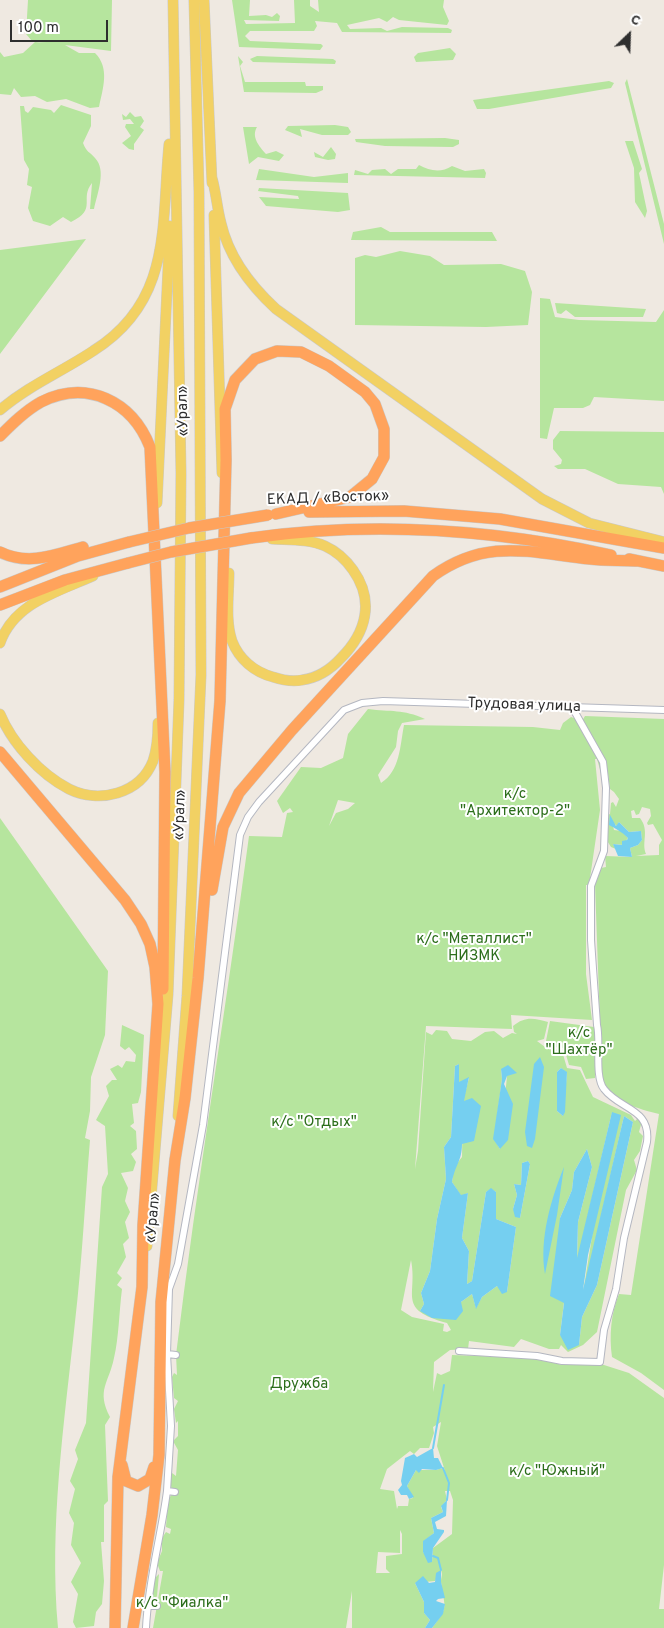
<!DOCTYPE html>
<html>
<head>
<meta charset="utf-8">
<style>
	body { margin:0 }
	#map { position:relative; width:664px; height:1628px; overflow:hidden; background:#efe9e1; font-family:Overpass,sans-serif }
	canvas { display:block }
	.north { position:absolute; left:604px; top:10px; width:50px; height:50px; -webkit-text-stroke:4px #fff; paint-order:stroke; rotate:24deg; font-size:14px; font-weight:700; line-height:20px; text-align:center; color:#2e2e2e }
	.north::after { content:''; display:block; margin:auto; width:18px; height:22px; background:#2e2e2e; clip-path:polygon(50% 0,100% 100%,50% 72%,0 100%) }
	.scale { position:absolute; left:10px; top:20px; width:98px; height:22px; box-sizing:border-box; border:2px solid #2e2e2e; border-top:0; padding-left:6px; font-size:15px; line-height:18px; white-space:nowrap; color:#2e2e2e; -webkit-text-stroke:4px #fff; paint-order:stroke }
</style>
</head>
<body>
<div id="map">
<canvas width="664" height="1628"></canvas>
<div class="north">С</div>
<div class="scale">100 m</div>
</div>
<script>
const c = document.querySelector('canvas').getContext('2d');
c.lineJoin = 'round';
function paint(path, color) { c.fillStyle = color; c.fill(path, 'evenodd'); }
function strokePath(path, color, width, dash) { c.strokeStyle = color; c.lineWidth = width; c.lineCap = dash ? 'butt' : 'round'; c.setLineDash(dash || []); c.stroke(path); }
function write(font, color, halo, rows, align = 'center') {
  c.font = font + ' Overpass,sans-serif'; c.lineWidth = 4; c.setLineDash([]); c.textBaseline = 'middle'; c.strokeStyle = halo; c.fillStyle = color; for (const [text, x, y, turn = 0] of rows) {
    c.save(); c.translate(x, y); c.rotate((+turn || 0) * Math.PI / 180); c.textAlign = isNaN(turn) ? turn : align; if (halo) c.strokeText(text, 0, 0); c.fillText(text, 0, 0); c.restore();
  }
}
paint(new Path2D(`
	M28 0H112L111 51 65 45 79 53H95C110 68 103 88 99 107L90 108 66 99 47 102 35 96 21 97 14 88 11 95 0 94V52L4 57 23 53 35 42 46 43 32 41 26 34Z
	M232 0H250L249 16 266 15 272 17 277 13 280 16 279 21 244 20 246 24 295 23 294 0H310V6L319 12 318 0H444L443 7 449 21 447 25 399 20 393 17 387 22 379 18 347 25 350 29 381 28 387 31 402 27 448 28 452 30 451 33 342 32 337 23 315 21 317 26 314 31H250L245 36 250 41 321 44 323 46 320 50 239 47Z
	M450 48 456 54 453 60 416 62 414 57 418 53Z
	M238 56 243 62 240 66 245 82H305L306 86H323V90L316 93 244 92Z
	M257 56 333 59 336 61 335 64 253 62 250 59Z
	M627 79 664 224V244L625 83Z
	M609 81 614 83 611 88 489 109H477L473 100Z
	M61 105 91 115V126L83 143C87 153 89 151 95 158 107 170 97 194 94 209H90L92 183C79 199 98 209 71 222L63 217 50 226 33 221 28 208 32 187 27 185 29 169 24 160 20 106H24L25 111 28 113 33 107 51 110 54 113Z
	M130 112 135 117 141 116 144 121 140 127 144 130 134 144V150L129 149 122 143 131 136 125 127 126 124H134L130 119 123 120 122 114 126 117Z
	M335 125 348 127 351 132 348 135H322L300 129 302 137 285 130 288 126Z
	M243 127H257C251 137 259 146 266 154L276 151 284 155 279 161 258 157 249 164Z
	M445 138 459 140V144L453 147 385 146 356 142 355 139Z
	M625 141H633L642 169 639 173 647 211 645 218 635 202 634 168Z
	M331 147 336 154 335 159 328 160 315 157 314 152 323 157Z
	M419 165C430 171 441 173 452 166L465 171 484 169 486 173 485 178 354 175 355 170 368 174 372 170 385 169 391 174 398 169H416Z
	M259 169 314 177 348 173V183L256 180Z
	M259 188 348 193 350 210 338 212 266 206 259 197 299 199 298 196 258 191Z
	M381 227 390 232H492L497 241 351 240 353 232Z
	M86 239 0 354V250Z
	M400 251 430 256 444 265 501 264 525 271 532 292 528 325 486 327 355 325V258L365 255 376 257Z
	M540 298 550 299 555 317 579 320 656 322 664 310V401L594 397 590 405 583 408H554L547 439 540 438Z
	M555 303 646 309 643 317H575L566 310 561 314 557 313Z
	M560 431 664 432V494L661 487 618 484 585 469H558L554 466 561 464 562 460 553 449V440Z
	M368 709C391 712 403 709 425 719L402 723 398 731 396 747 378 775 381 783C400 771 400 746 404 725L533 727 560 730 563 723 571 717 582 721 585 716 664 719V1390L641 1373 612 1357C609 1336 611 1313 619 1294L631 1295 659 1114C639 1109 612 1102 602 1081L595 884 601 868 606 867 605 856 632 857 630 848 638 845 642 840 641 831 629 832 619 822 617 826 612 822 610 815 614 830 622 831 628 838 623 845 613 844 616 849 611 847 606 839 607 815 610 814 611 803 613 802 616 807 619 799 614 792 610 789 608 774 601 773 597 759H595L600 810 589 885H586V974L592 1020 511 1015 512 1029 426 1026 415 1169 418 1151 426 1032 432 1035 436 1030 447 1031 452 1039 471 1041 485 1032 494 1031 503 1038 512 1033 517 1034 514 1032 513 1026C525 1016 534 1018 548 1022L544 1039 537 1041 545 1047 562 1051 567 1068 580 1070 593 1097 631 1115 635 1121 638 1118 642 1121 639 1132 643 1136 640 1151 634 1160 637 1170 626 1190 597 1332 583 1345 568 1352 561 1345 559 1349H549L521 1339 514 1347 469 1341 468 1349 450 1350 434 1362 433 1392 437 1373 441 1375 450 1371 452 1355 538 1358 562 1365H604L629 1373 664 1398V1565L659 1609H664V1628H432C450 1605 444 1608 441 1582 441 1576 443 1576 441 1570L435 1581 415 1583 424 1602V1613L430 1620 425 1628H352V1591L346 1628H153L163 1571H160L157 1563 162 1551V1538L166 1532 170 1534 171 1529 166 1527 168 1500 172 1494 170 1477 172 1473 176 1476 178 1450 173 1441 178 1436V1421L176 1423 174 1409 178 1401 174 1398 172 1377 174 1373 177 1375 176 1355C197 1182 226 1009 249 836L282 837 287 813 293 812 290 808 283 813 277 801 301 767 321 768 343 758 348 734ZM338 800 355 803 348 809 336 813 329 826ZM642 807 650 809 651 816 647 823 648 825 653 824 662 840 659 845V855L636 856 646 854C641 842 650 831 640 818H632L631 811 634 810 636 815 639 814ZM459 1064V1083L469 1078 463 1101 462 1157 454 1167 452 1182 461 1196 468 1193 462 1238 469 1251 467 1284 472 1281 486 1192 491 1189 496 1192V1219L516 1227 507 1292 497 1286 482 1297 476 1308 472 1294 461 1302 420 1311 424 1304 421 1293 430 1271 437 1219 446 1179 444 1147 451 1137 455 1066ZM561 1068 567 1073 563 1116 557 1111V1072ZM501 1069 507 1076 500 1149 494 1139 502 1079ZM612 1112 582 1299 624 1116 633 1122 597 1285 582 1317 579 1345 560 1335 564 1302 560 1218 572 1190 574 1172 587 1149 592 1167 578 1222 577 1262ZM528 1161 530 1164 520 1218 513 1209 517 1195 514 1184 521 1185 522 1163ZM411 1260C418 1296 396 1309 447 1323L451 1330 447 1332 443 1331 444 1324 412 1317 401 1310ZM441 1422 437 1446 445 1471 443 1468 436 1470H416L407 1486 413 1498 409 1499 408 1506H398L397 1509 394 1491 380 1489 387 1469 410 1451 414 1454 420 1448H429L434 1433 433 1427ZM445 1491H450L453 1500 452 1534 433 1548 432 1562 423 1552V1542L434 1533 431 1518 443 1512 441 1507 447 1500ZM400 1530 402 1534V1554L386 1556V1569L390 1573H376L378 1552 400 1553Z
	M0 818 108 971 105 1035 91 1077 90 1111 85 1138 90 1140C85 1201 82 1262 75 1322 64 1424 49 1526 58 1628H0Z
	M550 1021 594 1027 596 1037 595 1078 586 1079 581 1067 569 1065 564 1048 545 1046Z
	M122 1025 144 1035 141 1092 138 1103 132 1104 134 1123 130 1126 136 1131 137 1149 131 1154 136 1162 133 1171 121 1173 128 1188 125 1201 130 1212 125 1222 129 1238 123 1244 126 1257 117 1273 122 1278 117 1285 122 1289C119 1312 119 1336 114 1358 109 1383 96 1390 110 1417L105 1425 108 1501 104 1505V1542H101L104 1581 102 1604 96 1612 94 1626 76 1628 73 1622 78 1594 71 1582 81 1563 71 1545 74 1523 69 1513 75 1489 70 1481 78 1459 75 1450 86 1423 102 1187 108 1174 105 1126 96 1120 109 1096 106 1086 112 1080H117L110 1069 118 1065 122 1068 126 1061 135 1062 136 1055 129 1047 125 1050 120 1046Z
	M159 1574 157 1596 153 1602 150 1596 154 1579Z`), '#b6e59e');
paint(new Path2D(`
	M610 815 616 826 619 822 629 832 641 831 642 840 638 845 630 848 632 857 618 856 613 844 622 845V841L627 840 628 838C622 832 615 828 609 825Z
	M540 1057 544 1067 535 1139 532 1148 527 1146 525 1132 534 1064Z
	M459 1064V1082L469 1077 464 1101 472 1098 481 1106 474 1141 462 1144C462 1161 455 1165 452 1182L461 1195 468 1193 462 1238 469 1251 467 1284 472 1281 486 1192 491 1188 496 1192V1219L516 1227 507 1292 502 1294 497 1286 482 1297 476 1309 472 1294 461 1302 463 1311 456 1320 432 1318 420 1311 424 1304 421 1293 430 1271 437 1219 446 1179 444 1147 451 1137 455 1066Z
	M508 1065 517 1073 507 1076 504 1084 513 1104 508 1140 500 1149 493 1139 502 1079 501 1069Z
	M561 1068 567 1072 565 1112 563 1116 557 1111V1072Z
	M612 1112 621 1115 588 1255 583 1290 624 1116 633 1122 597 1285 582 1317 579 1345 568 1350 560 1335 564 1303 550 1296 560 1218 572 1190 574 1172 587 1149 592 1167 578 1222 577 1258Z
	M528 1161 530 1164 520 1218 515 1217 513 1209 517 1195 514 1184 521 1185 522 1163Z
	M564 1167 557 1215 545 1274C539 1239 551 1199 564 1167Z
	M433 1448 434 1458H438L443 1468 436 1470 422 1469 419 1473 416 1470 407 1486 414 1497 409 1499 407 1495H401L398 1490 402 1485 401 1481 405 1458 414 1454 417 1457Z
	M447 1500 446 1516 435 1522 437 1529 444 1530V1532L433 1548 432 1562 428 1563 423 1552V1541L434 1533 431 1518 443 1512 441 1506Z
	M441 1570V1582L445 1598 438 1599 436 1601 445 1604 443 1614 432 1628H425L430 1620 424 1613V1602L415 1583 423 1576 429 1583 435 1582 436 1573Z`), '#75cff0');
strokePath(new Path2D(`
	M433 1448 444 1385
	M443 1468 449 1483 447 1500
	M433 1556 438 1558 441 1570`), '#75cff0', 2);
const street = new Path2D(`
	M459 1351 537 1356 562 1361 600 1362 604 1330 616 1289 624 1238 647 1142C651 1108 620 1110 604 1089 594 1077 601 1041 597 1025L591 940V886L604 851 606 788 603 762 572 707
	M167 1354 171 1426 167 1491 175 1492
	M176 1355 167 1354 169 1289 178 1264 203 1125 240 835 248 817 259 802 344 710 362 703 383 701 664 710
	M147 1606H157
	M146 1628C148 1582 161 1537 167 1491`);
const primary = new Path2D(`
	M204 0 212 183
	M212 178C216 192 217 208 221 223 229 258 250 285 276 309L542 499 589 523 664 542
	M214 215 222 473
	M0 410C28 386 63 371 93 351 173 301 161 225 169 144
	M157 503 170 226
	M229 573C229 595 225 620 232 641 239 659 254 672 273 677 282 680 293 682 302 680 317 678 331 669 341 658 366 633 375 601 353 570 346 560 336 551 325 546 309 539 290 540 272 539
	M0 643C14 603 57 592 93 576
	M0 714C12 743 40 774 69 789 99 804 140 794 153 761 157 749 158 736 158 723
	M178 1116 187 996 201 675 199 192 194 0
	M147 1246 168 994 179 700 181 473 173 0`);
const highway = new Path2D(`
	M0 436C12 424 25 411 41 402 87 379 132 401 150 447L165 772 163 989
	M309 512 404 511 500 519 664 548
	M251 538C372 521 492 529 611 555
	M0 552C28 566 55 555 83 547
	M629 559 664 566
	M0 587 78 556 129 542
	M0 605 65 580 128 563
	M0 752 125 900 141 924 150 944 155 967 158 1004 143 1225 142 1287 118 1477 115 1628
	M212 890 223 827 239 793 292 730 433 576C487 537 531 553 590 559 605 561 621 560 636 561
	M122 1465 126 1481 138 1486 150 1479 154 1467
	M133 1628 152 1515 159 1455 161 1302 175 1160 185 1098 198 978 220 701 226 460 225 409 235 380 255 359 277 351 301 352 329 366 365 392 375 404 384 429V457L372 479 350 497 276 514`);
strokePath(street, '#b4b7c1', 8);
strokePath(primary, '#c9c9c9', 11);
strokePath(highway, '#c9c9c9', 12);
strokePath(street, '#fff', 6);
strokePath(primary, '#f2d163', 10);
strokePath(highway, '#ffa35c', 11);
const highwayBridge = new Path2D(`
	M129 542 189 528 268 515
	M128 563 171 552 251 538`);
strokePath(highwayBridge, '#c9c9c9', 12, []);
strokePath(highwayBridge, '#ffa35c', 11);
write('15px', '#2e2e2e', '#fff', [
	["«Урал»",184,411,-91],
	["ЕКАД / «Восток»",328,499,-2],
	["Трудовая улица",524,706,2],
	["«Урал»",181,815,-88],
	["«Урал»",154,1218,-85]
]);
write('15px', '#2c6e1b', '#fff', [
	["к/с",515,795],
	["\"Архитектор-2\"",515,812],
	["к/с \"Металлист\"",474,940],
	["НИЗМК",474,957],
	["к/с",579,1034],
	["\"Шахтёр\"",579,1051],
	["к/с \"Отдых\"",314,1123],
	["Дружба",299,1385],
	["к/с \"Южный\"",557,1472],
	["к/с \"Фиалка\"",182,1604]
]);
</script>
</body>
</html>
